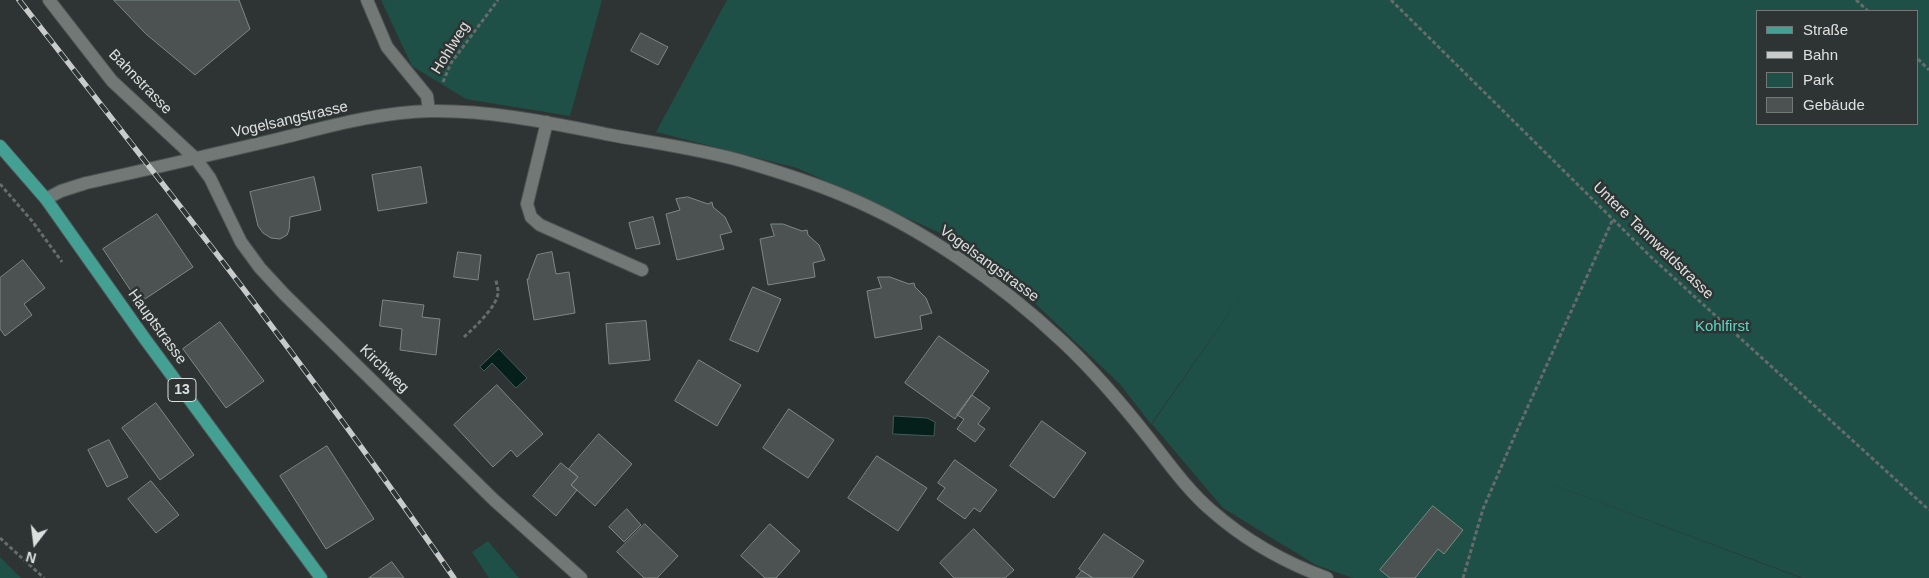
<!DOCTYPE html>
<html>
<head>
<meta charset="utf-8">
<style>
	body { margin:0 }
	#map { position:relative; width:1929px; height:578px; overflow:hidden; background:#2e3433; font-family:Arial,sans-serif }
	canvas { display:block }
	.legend { position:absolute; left:1756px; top:10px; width:162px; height:115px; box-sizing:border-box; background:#2e3433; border:1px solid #747978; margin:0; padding:6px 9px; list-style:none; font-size:15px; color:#dce0df }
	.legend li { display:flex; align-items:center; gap:10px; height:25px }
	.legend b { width:25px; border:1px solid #747978 }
	.north { position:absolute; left:10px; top:518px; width:50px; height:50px; -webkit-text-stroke:4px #2e3433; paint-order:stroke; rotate:195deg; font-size:14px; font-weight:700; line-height:20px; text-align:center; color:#dce0df }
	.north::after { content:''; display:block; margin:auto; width:18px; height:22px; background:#dce0df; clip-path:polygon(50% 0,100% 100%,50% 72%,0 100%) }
</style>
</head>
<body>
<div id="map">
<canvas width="1929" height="578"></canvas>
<ul class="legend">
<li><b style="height:6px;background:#44a093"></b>Straße</li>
<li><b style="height:6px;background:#c7cccb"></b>Bahn</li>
<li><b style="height:14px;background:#1e5048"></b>Park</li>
<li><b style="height:14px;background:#4b5251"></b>Gebäude</li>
</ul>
<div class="north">N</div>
</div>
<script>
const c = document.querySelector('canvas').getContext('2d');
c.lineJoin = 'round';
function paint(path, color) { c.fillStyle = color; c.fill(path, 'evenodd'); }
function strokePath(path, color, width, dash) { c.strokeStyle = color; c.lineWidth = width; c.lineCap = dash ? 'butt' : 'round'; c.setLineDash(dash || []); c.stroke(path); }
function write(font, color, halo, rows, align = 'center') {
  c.font = font + ' Arial,sans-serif'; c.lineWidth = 5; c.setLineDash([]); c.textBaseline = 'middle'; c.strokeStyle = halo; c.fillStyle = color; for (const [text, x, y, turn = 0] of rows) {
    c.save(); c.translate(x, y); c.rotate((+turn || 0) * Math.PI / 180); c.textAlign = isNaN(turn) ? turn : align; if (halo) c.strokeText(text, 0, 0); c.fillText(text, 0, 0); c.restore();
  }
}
paint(new Path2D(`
	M381 0H602L570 116 466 99 412 66Z
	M727 0H1929V578H1803L1490 461 1801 578H1353L1316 565 1223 508 1152 424 1257 273 1151 424 1120 384 980 251 797 168 656 132ZM1758 11H1918V124H1758Z
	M488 541 519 578H489L472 552Z
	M0 557 21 578H0Z`), '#1e5048');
const water = new Path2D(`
	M499 349 527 378 516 388 492 363 484 371 480 367Z
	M894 416 927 418 935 422 934 436 893 434Z`);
paint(water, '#05201b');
strokePath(water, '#465a56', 1);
const building = new Path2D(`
	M114 0H239L250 29 195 75 146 34Z
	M641 33 668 47 658 65 631 51Z
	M421 167 427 203 378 211 372 175Z
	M314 177 321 210 290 217 289 230 287 235 280 239 271 238 263 233 258 226 250 192Z
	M688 197 708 204 712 202 713 207 725 217 732 232 720 235 724 249 677 260 666 214 680 210 676 199Z
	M157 214 193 267 139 303 103 249Z
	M653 217 660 244 636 249 629 223Z
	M771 224H783L802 231 807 230 808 235 819 245 825 260 813 263 815 277 768 285 760 239 774 236Z
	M458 252 481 255 478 280 454 277Z
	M552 252 556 274 569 272 575 313 534 320 527 279H529V276L537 255Z
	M23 260 45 288 24 304 32 315 5 336 0 329V278Z
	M878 277H890L909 284 914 283 915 287 926 298 932 313 920 316 922 329 875 338 867 291 881 288Z
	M753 287 781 299 758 352 730 340Z
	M383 300 424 305 422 317 440 319 436 355 400 350 402 329 380 326Z
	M646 321 650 360 609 364 606 324Z
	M220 322 264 381 226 408 183 349Z
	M939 336 989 371 955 419 905 383Z
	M699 360 741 385 717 426 675 401Z
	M497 385 543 434 517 457 511 450 493 467 454 425Z
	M972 395 990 408 978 424 985 429 975 442 957 429 964 419 957 415Z
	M156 403 194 455 160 480 122 428Z
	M789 409 834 440 808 478 763 448Z
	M1042 421 1086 453 1054 498 1010 466Z
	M599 434 632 464 595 506 571 485 578 477 569 469Z
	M109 440 128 477 107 487 88 450Z
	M327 446 374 519 326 549 280 476Z
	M877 456 927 488 898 531 848 498Z
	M955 460 997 490 980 512 974 508 965 519 937 499 945 488 938 483Z
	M561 463 578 477 571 485 577 490 556 516 533 496Z
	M151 481 179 515 156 533 128 499Z
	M1433 506 1463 530 1444 554 1438 549 1415 578H1390L1380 570Z
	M627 509 641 525 624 542 609 527Z
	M645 524 678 556 657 578H644L617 552Z
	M770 524 800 551 776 578H765L741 556Z
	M974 529 1014 570 1005 578H954L940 563Z
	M1104 534 1144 561 1132 578H1093L1079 569Z
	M392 562 404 578H369Z
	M1082 571 1093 578H1076Z`);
paint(building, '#4b5251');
strokePath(building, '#7f8785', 1);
const minor = new Path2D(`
	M49 0 112 81 196 159 210 178 241 242 260 268 285 295 494 500 581 578
	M367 0 387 47 427 96 429 111
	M547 122 527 204 531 217 540 225 642 270
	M46 199 61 191 86 183C150 169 214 154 278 139 327 127 379 112 430 111 491 110 551 123 611 135 654 143 699 149 742 161 776 171 809 181 842 195 923 228 1000 283 1063 342 1094 371 1122 404 1148 437 1168 462 1187 490 1212 511 1245 540 1286 563 1327 578`);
const major = new Path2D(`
	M0 146 46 199 145 339 321 578`);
strokePath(minor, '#4d5351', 14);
strokePath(major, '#4d5351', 14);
strokePath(new Path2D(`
	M1391 0 1650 256 1929 510
	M1856 0 1868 11
	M1918 59 1929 70
	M443 82 451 63 498 0
	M0 184 32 221 62 262
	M464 337C474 328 499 305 498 291 498 287 496 283 496 279
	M0 538 44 578
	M1463 578 1483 509 1515 435 1613 219`), '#666c6b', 3, [4, 2.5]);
strokePath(minor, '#717876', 12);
strokePath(major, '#44a093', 12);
const rail = new Path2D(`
	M19 0C168 190 317 379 454 578`);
strokePath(rail, '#c7cccb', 5.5);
strokePath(rail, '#2e3433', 4, [11]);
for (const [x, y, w] of [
	[182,390,28]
]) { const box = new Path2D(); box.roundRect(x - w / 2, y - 11.5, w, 23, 4); c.fillStyle = '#2e3433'; c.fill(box); strokePath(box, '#dce0df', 1); }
write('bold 14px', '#dce0df', null, [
	["13",182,390]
]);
write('15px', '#dce0df', '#2e3433', [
	["Hohlweg",451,48,-58],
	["Bahnstrasse",140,82,46],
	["Vogelsangstrasse",290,120,-13],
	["Untere Tannwaldstrasse",1653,241,44],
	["Vogelsangstrasse",989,264,36],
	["Hauptstrasse",157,327,54],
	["Kirchweg",384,369,44]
]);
write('15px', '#5cd7c3', '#2e3433', [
	["Kohlfirst",1722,327]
]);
</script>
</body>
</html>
